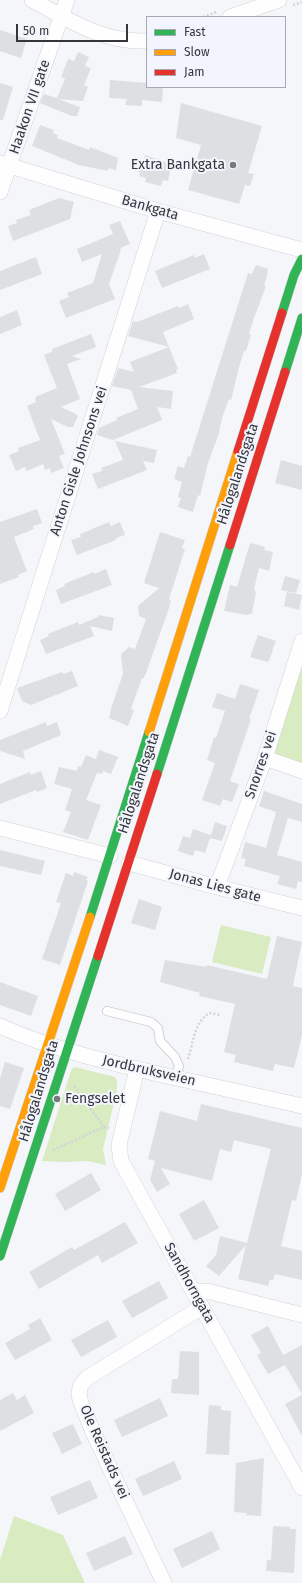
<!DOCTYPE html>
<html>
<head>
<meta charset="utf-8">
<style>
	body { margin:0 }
	#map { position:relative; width:302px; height:1583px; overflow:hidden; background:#f5f6fa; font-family:"Fira Sans",sans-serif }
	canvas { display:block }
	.legend { position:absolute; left:146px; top:16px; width:140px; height:72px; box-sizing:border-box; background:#f2f5fd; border:1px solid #a6a9af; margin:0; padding:5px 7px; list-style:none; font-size:12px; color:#353639 }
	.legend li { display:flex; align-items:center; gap:8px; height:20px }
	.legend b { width:20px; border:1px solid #a6a9af }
	.scale { position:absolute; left:16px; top:24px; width:112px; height:18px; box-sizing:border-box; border:2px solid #353639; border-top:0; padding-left:5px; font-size:12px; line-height:14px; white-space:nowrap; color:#353639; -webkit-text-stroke:3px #f2f5fd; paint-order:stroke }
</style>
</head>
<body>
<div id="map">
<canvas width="302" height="1583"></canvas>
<ul class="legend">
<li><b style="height:5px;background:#30b455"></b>Fast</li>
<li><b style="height:5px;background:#ff9f0a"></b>Slow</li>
<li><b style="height:5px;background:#e5322d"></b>Jam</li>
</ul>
<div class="scale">50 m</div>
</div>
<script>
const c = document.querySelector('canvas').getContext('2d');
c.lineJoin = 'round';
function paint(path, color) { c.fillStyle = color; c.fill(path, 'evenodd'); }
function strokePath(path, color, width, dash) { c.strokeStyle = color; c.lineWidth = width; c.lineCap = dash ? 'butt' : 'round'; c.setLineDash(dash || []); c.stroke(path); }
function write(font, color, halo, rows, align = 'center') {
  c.font = font + ' "Fira Sans",sans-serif'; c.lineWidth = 4; c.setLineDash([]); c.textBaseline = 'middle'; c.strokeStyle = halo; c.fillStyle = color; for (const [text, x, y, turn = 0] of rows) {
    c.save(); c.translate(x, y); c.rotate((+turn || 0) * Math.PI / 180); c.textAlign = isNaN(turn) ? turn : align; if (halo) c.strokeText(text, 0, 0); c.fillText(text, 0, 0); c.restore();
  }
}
paint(new Path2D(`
	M302 641V771L265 758Z
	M221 925 271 937 262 974 212 962Z
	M75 1067 115 1077 117 1080V1090L103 1149 106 1165 88 1161 64 1162 42 1161 70 1074 72 1069Z
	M14 1516 63 1535 85 1583H0V1560Z`), '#d8ebc1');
paint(new Path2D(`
	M0 30 27 39 21 58 0 51Z
	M78 52 89 57 85 66 91 68 84 85 88 87 83 101 58 99 80 107 77 116H72L40 103 44 94 57 98 65 79 61 77 68 59 74 61Z
	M110 80 147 83V87H163L162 102 142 100V106L125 105 127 99 109 98Z
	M0 83 13 87 3 120H0Z
	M181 103 262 126 248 173 254 174 250 186 245 185 239 204 188 190 201 145 176 138Z
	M40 125 54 130 53 133 58 135 57 138 89 150 90 147 118 158 116 170 108 168V171L79 165 32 146Z
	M145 155 168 163 167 166 171 168 168 181 163 180 161 186 145 182 146 178 139 176 140 173 137 170 140 161 144 160Z
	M59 198 74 202 70 219 13 241 8 226 17 223 16 220 31 215 29 210Z
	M120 221 130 244 120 248 121 250 109 284 115 299 66 318 59 301 69 297 67 293 93 283 102 254 82 262 77 249 113 234 109 225Z
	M204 254 210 269 162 288 155 271 194 255 195 258Z
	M36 257 42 274 0 290V271Z
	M256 265 268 269 267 273H268L264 285 266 286 254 318 249 334 251 335 246 351H244L239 367 231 400 229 399 223 415 219 431H220L208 463 200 496 198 495 193 512 178 507 181 498 178 497 182 482 174 479 178 466 184 468 188 456 190 457 248 273 252 274Z
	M188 304 194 319 163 332 169 347 128 336 133 321 137 322 178 306 179 308Z
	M17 310 22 325 0 334V317Z
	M91 334 96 347 72 356 81 359 67 364 80 399 61 407 76 414V415L78 416 73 427H68L51 419 65 454 59 456 64 468 51 473 50 468 45 470 43 464 27 471 25 467 16 471 9 455 19 451 18 448 40 440 27 406 36 402 35 397 57 388 44 355 53 351 52 349Z
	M169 347 178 369 176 370 177 373 139 387 173 391 171 409 157 407 162 420 113 440 97 435 99 428 117 420 116 418 138 409 131 390 112 386 118 368 134 372 130 362Z
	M115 441 157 450 154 463 143 461 147 470 98 489 92 474 102 471 101 468 123 460Z
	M281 460 302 466V490L275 483Z
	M37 509 42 523 33 526 34 529 14 537 27 571 18 575 19 577 0 584V522Z
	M109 522 111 526 120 522 125 535 116 538V540L77 555 71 540 81 537 80 534Z
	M160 532 185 540 182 548 185 549 169 599 171 600 169 608 146 673 143 679 142 678 131 709 134 710 128 726 109 718 111 711H110L123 674 121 654 129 647 135 649 146 619 139 616 138 606 159 588 144 583Z
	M250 543 265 547 264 550 273 552 269 571 259 568 254 589 256 592 252 613 247 615 224 611 230 585 237 587Z
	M106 569 112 585 61 604 56 590 65 586 64 584 94 572V574Z
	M285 576 300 580 296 593 281 590Z
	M287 592 302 595 299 610 284 606Z
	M98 615 114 618 112 631 90 626 94 636 46 654 40 640 49 636 48 634 78 622 79 625 98 617Z
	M258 635 276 641 272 651H273L268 662 250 657Z
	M72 671 78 686 31 705 22 701 17 688 62 672 63 674Z
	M240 684 259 690 249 719H251L230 781 239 784 232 802 223 799 220 806 202 800 215 763 207 760 214 737 216 738 225 711 212 707 217 693 235 699Z
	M46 722 47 726 57 722 61 735 23 751 25 759 0 751V740Z
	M99 750 118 757 111 774 103 771 102 774 97 773 86 800 101 805 88 840 63 832 71 812 65 810 72 789 54 784 59 767 77 771 78 766 81 767 86 755 96 759Z
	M41 771 47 788 37 792 36 790 0 804V784L30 772 31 775Z
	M264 791 302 804V822L288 818 277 855 302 862V882L298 881 296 889 277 884 280 876 244 866 246 859 241 858 245 842 266 848 276 812 259 806Z
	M215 822 227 826 222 841 210 838Z
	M193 829 211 835 205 853 195 850 193 856 178 851 183 836 190 838Z
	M0 850 45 861 41 875 0 866Z
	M74 872 88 877 86 880 88 881 60 965 42 959 61 903 56 902 66 873 73 876Z
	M139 899 162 907 155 930 131 923Z
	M277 936 302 942 293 986 302 988V1035L294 1068 275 1064 273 1071 234 1062 236 1055 224 1052 235 1004 199 996 200 993 160 982 165 960 206 967 207 965 267 979Z
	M0 982 38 996 31 1016 0 1005Z
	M5 1062 24 1068 10 1109 0 1106V1078Z
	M201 1104 302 1128V1174L296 1201 292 1200 281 1246 302 1251V1280L275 1274 273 1280H270L268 1286 238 1279 246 1245 219 1276 206 1266 216 1255 220 1236 247 1243 271 1149 234 1140 231 1152 220 1149 212 1181 161 1168 170 1184 157 1192 150 1180 155 1161 148 1159 160 1111 197 1121Z
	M91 1173 101 1190 65 1211 55 1194Z
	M204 1200 219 1228 194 1241 179 1214Z
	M125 1222 138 1243 102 1263 98 1255 39 1289 29 1272 72 1247 74 1250Z
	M159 1281 168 1298 132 1318 122 1301Z
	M40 1318 52 1340 15 1360 5 1343 30 1329 28 1325Z
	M108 1320 117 1337 81 1357 71 1340Z
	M268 1326 283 1355 302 1345V1394L285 1365 268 1374 257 1355 261 1353 251 1335Z
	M180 1351 199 1352V1395L171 1393 172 1379H178Z
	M13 1393 17 1400 25 1395 34 1413 0 1431V1400Z
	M302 1395V1436L285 1404Z
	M160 1398 168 1416 122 1437 114 1420Z
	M209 1405 221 1406V1410L231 1411 229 1455 206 1454Z
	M73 1424 82 1444 62 1454 52 1433Z
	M264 1458 261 1516 246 1515 247 1513 234 1512 236 1463Z
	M174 1461 182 1479 143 1496 135 1479Z
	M90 1480 98 1498 58 1515 50 1497Z
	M273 1526 290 1527V1529H296L294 1573 266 1571 267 1560H271Z
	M212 1531 220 1549 182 1568 173 1549Z
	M125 1536 133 1554 94 1571 86 1553Z`), '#dedfe2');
const lane = new Path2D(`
	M107 1011 151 1022 158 1028 160 1041 175 1057 179 1066 176 1078`);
const street = new Path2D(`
	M32 0C69 20 103 43 147 41
	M230 17 279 0
	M0 163 158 211 302 250
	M0 192 67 0
	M0 711 158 211
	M265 758 302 771
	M0 828 110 856
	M129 863 217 887 302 908
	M217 887 265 758 302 641
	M0 1026C52 1049 107 1062 163 1075 209 1085 256 1096 302 1106
	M137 1069 119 1145 121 1161 302 1488
	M194 1292 207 1291 302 1315
	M164 1583 93 1432 80 1400 79 1392 81 1385 87 1378 202 1307`);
const fast = new Path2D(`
	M282 313 294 275 302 259
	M285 372 302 318
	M157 774 230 545
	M90 917 149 732
	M0 1256 98 956`);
const slow = new Path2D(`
	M149 732 238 451
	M0 1188 90 917`);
const jam = new Path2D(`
	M238 451 282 313
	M230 545 285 372
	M98 956 157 774`);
strokePath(lane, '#d1d2d5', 10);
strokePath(street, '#d1d2d5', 16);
strokePath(fast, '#d1d2d5', 10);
strokePath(slow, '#d1d2d5', 10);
strokePath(jam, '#d1d2d5', 10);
strokePath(new Path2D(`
	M293 5 302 2
	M203 17 217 12
	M188 1059C193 1044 194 1021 210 1013L220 1015
	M74 1086 104 1127
	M53 1150 104 1127 109 1128`), '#d2d4d5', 2.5, [2, 2]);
strokePath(lane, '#fefefe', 8);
strokePath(street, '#fefefe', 15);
strokePath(fast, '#30b455', 9);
strokePath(slow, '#ff9f0a', 9);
strokePath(jam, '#e5322d', 9);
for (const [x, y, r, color] of [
	[233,165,4,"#78797d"],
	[57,1099,4,"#78797d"]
]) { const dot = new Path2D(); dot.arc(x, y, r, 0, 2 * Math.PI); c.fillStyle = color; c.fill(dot); strokePath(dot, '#f2f5fd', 1.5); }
write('14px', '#353639', '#f2f5fd', [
	["Haakon VII gate",30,107,-71],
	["Bankgata",150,208,16],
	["Anton Gisle Johnsons vei",79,461,-72],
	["Hålogalandsgata",238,474,-72],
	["Snorres vei",261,765,-71],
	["Hålogalandsgata",139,783,-72],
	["Jonas Lies gate",215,886,15],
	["Jordbruksveien",149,1071,13],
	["Hålogalandsgata",39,1091,-73],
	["Sandhorngata",189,1283,61],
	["Ole Reistads vei",104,1452,66]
]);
write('14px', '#353639', '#f2f5fd', [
	["Extra Bankgata",225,165],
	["Fengselet",65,1099,"left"]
], 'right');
</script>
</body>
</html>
